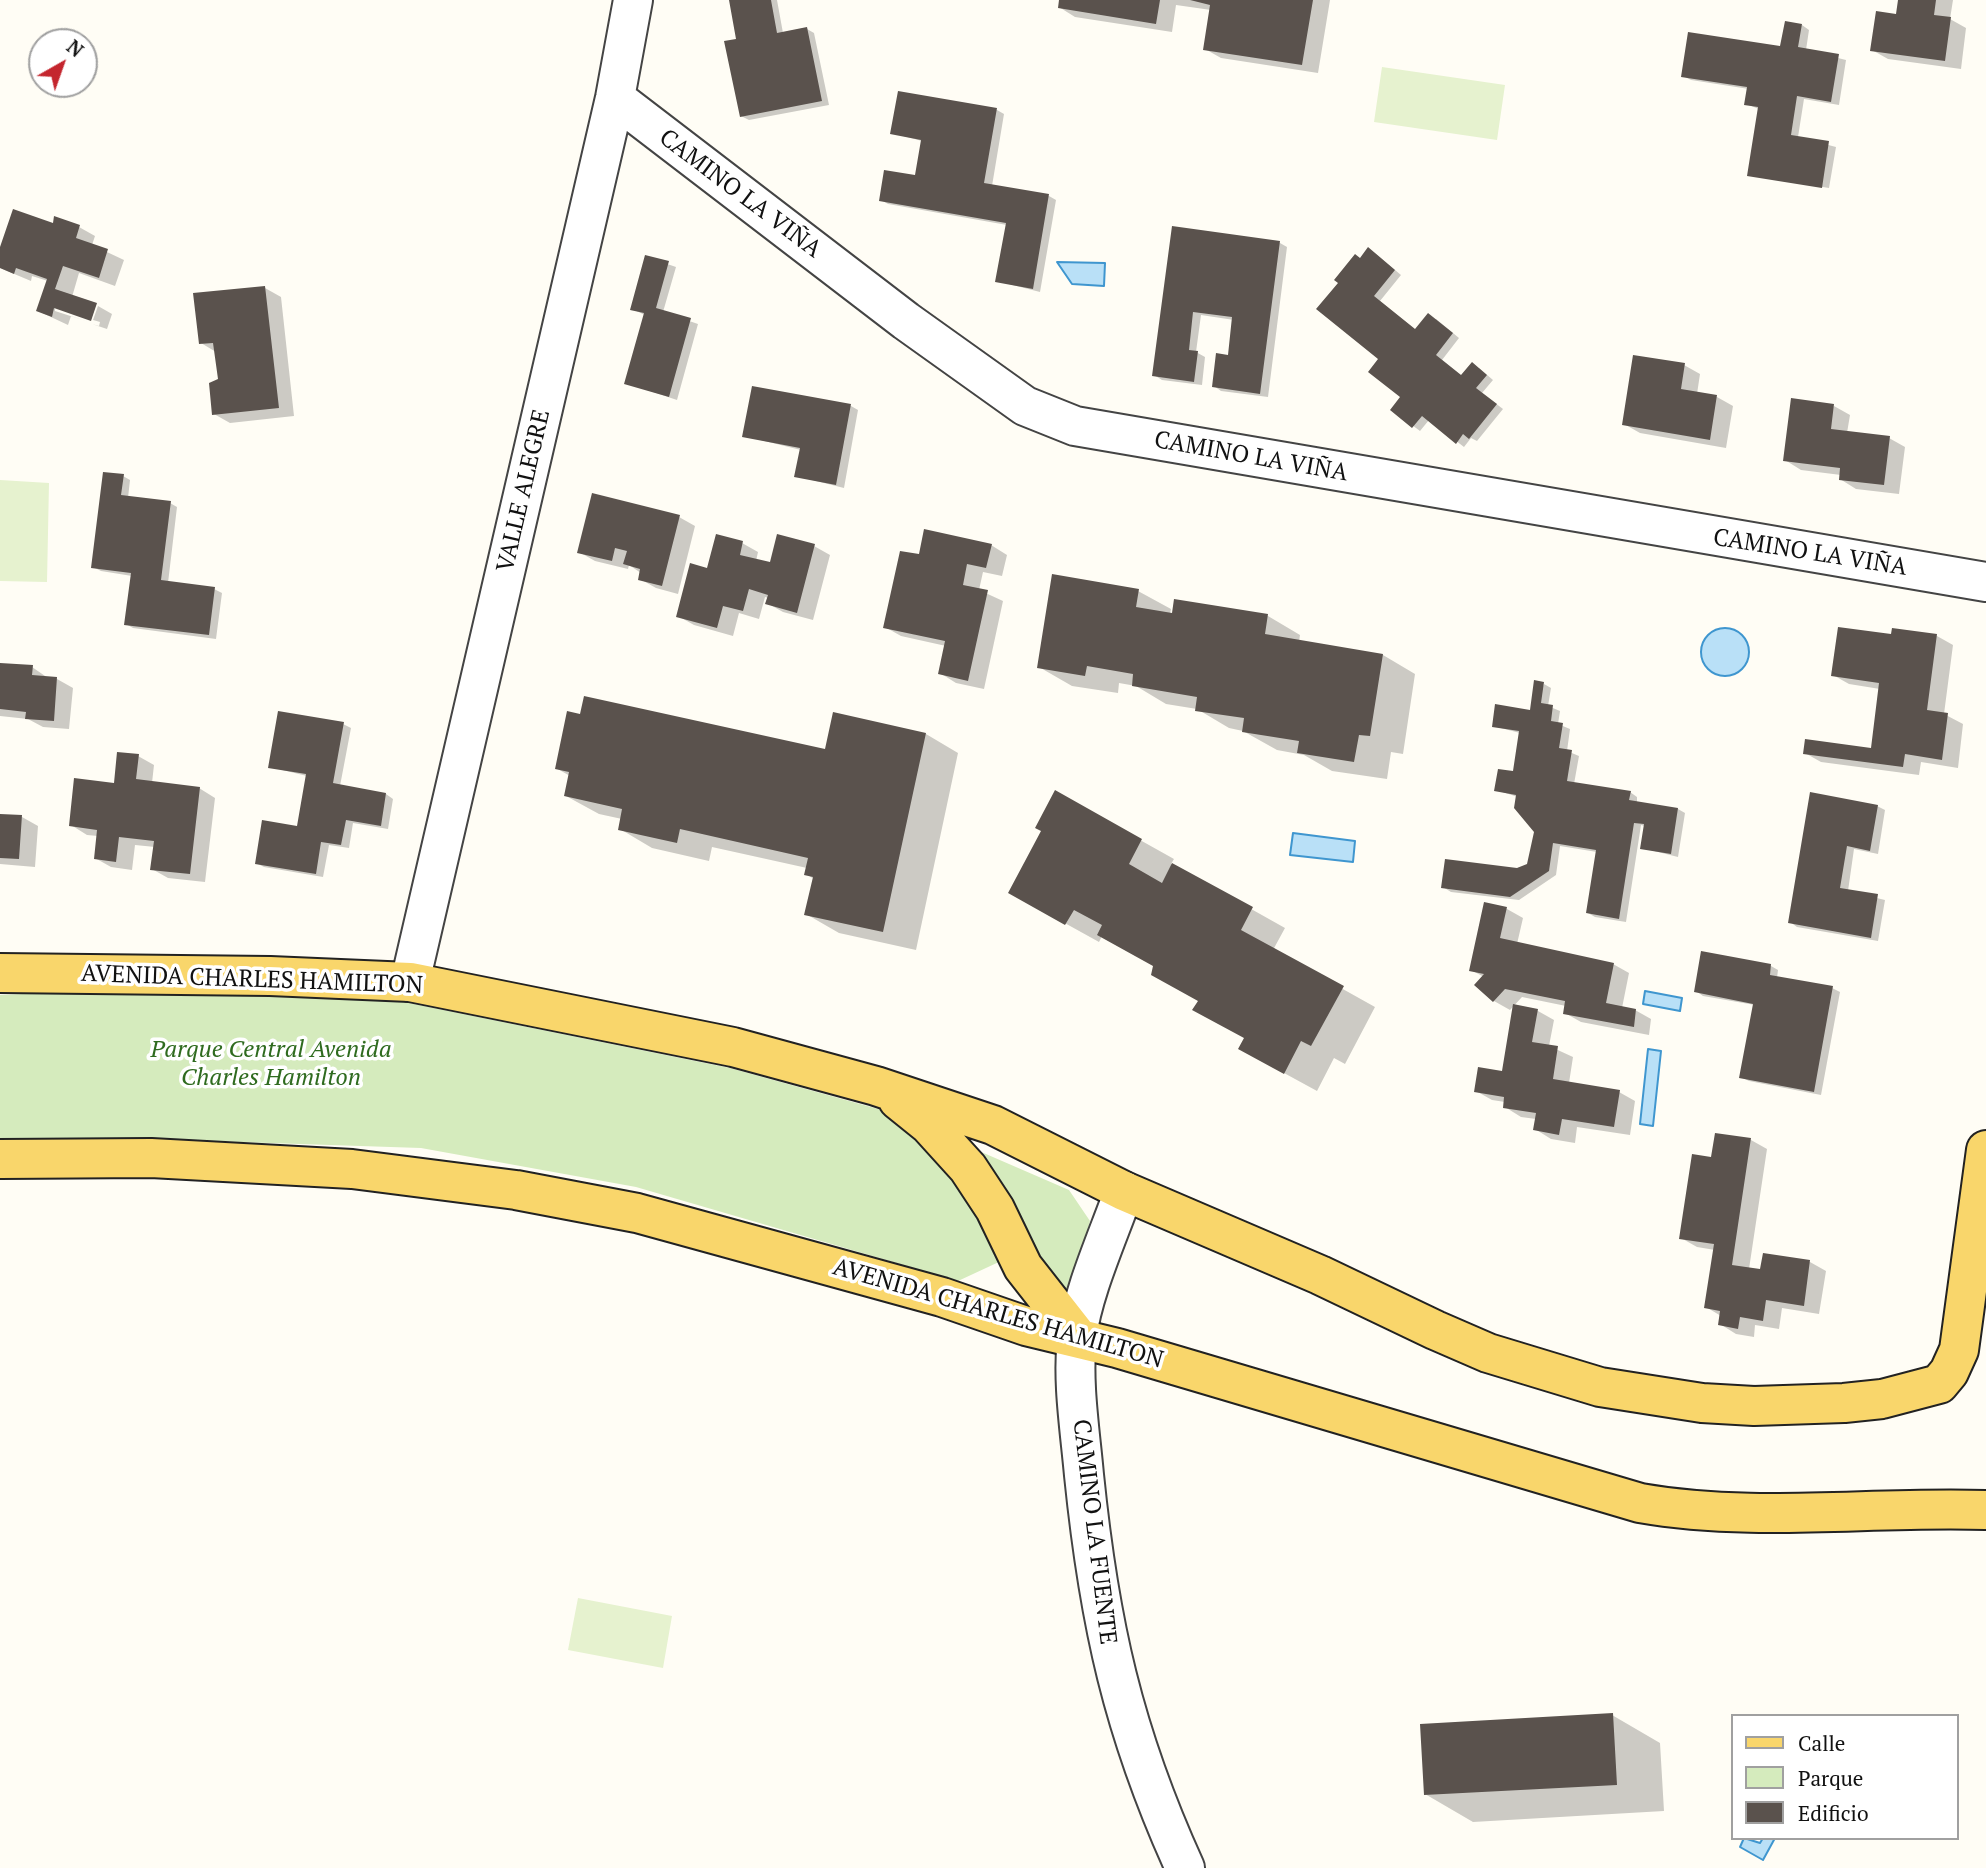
<!DOCTYPE html>
<html>
<head>
<meta charset="utf-8">
<style>
	body { margin:0 }
	#map { position:relative; width:1986px; height:1868px; overflow:hidden; background:#fffdf5; font-family:"PT Serif",serif }
	canvas { display:block }
	.legend { position:absolute; left:1731px; top:1714px; width:228px; height:126px; box-sizing:border-box; background:#fff; border:2px solid #a0a0a0; margin:0; padding:9px 12px; list-style:none; font-size:21px; color:#111 }
	.legend li { display:flex; align-items:center; gap:14px; height:35px }
	.legend b { width:35px; border:2px solid #a0a0a0 }
	.north { position:absolute; left:28px; top:28px; width:70px; height:70px; box-sizing:border-box; background:#fff; border:2px solid #a0a0a0; border-radius:50%; rotate:40deg; font-size:19px; font-weight:700; line-height:28px; text-align:center; color:#111 }
	.north::after { content:''; display:block; margin:auto; width:24px; height:32px; background:#c4262e; clip-path:polygon(50% 0,100% 100%,50% 72%,0 100%) }
</style>
</head>
<body>
<div id="map">
<canvas width="1986" height="1868"></canvas>
<ul class="legend">
<li><b style="height:9px;background:#f9d66b"></b>Calle</li>
<li><b style="height:19px;background:#d5ebbd"></b>Parque</li>
<li><b style="height:19px;background:#5a524d"></b>Edificio</li>
</ul>
<div class="north">N</div>
</div>
<script>
const c = document.querySelector('canvas').getContext('2d');
c.lineJoin = 'round';
function paint(path, color) { c.fillStyle = color; c.fill(path, 'evenodd'); }
function strokePath(path, color, width, dash) { c.strokeStyle = color; c.lineWidth = width; c.lineCap = dash ? 'butt' : 'round'; c.setLineDash(dash || []); c.stroke(path); }
function write(font, color, halo, rows, align = 'center') {
  c.font = font + ' "PT Serif",serif'; c.lineWidth = 7; c.setLineDash([]); c.textBaseline = 'middle'; c.strokeStyle = halo; c.fillStyle = color; for (const [text, x, y, turn = 0] of rows) {
    c.save(); c.translate(x, y); c.rotate((+turn || 0) * Math.PI / 180); c.textAlign = isNaN(turn) ? turn : align; if (halo) c.strokeText(text, 0, 0); c.fillText(text, 0, 0); c.restore();
  }
}
paint(new Path2D(`
	M269 983 399 1001 730 1068 889 1112 1069 1190 1090 1221 1073 1290 1065 1296 1029 1248 958 1281 636 1187 421 1148 147 1139H0V995Z`), '#d5ebbd');
paint(new Path2D(`
	M1382 67 1505 85 1497 140 1374 122Z
	M0 480 49 483 47 582 0 581Z
	M578 1598 672 1616 663 1668 568 1650Z`), '#e6f2cf');
const water = new Path2D(`
	M1057 262 1105 263 1104 286 1072 284Z
	M1701 652a24 24 0 1 1 48 0a24 24 0 1 1-48 0Z
	M1293 833 1355 841 1353 862 1290 855Z
	M1645 991 1682 998 1680 1011 1643 1004Z
	M1648 1049 1661 1051 1653 1126 1640 1124Z
	M1744 1838 1760 1843 1763 1838H1775L1763 1860 1740 1847Z`);
paint(water, '#b9e0f7');
strokePath(water, '#3f96cf', 2);
paint(new Path2D(`
	M730 0H777L783 33 807 29 814 33 829 105 749 120 741 116 738 40Z
	M1061 0H1330L1318 73 1221 58 1205 49 1211 10 1176 5 1172 32 1075 17 1059 7Z
	M1900 0H1953L1950 19 1966 28 1961 69 1888 59 1872 50 1898 16Z
	M1802 25 1809 30 1806 50 1846 60 1839 105 1804 99 1798 137 1836 147 1829 188 1749 175 1759 109 1746 104 1749 89 1691 80 1683 76 1782 48Z
	M899 93 997 110 1004 114 992 186 1049 196 1056 200 1040 292 997 281 1007 225 888 204 881 200 917 177 922 141 892 133Z
	M54 225 79 227 95 236 92 245 124 260 115 286 79 273 72 297 97 305 55 307V311L89 322 71 316 68 325 38 311 48 281 32 276 31 281 0 268V253Z
	M1173 228 1280 243 1287 247 1268 397 1221 391 1214 386 1229 357 1234 320 1201 315 1196 352 1205 357 1202 385 1162 380 1154 375Z
	M1376 254 1401 275 1380 301 1416 330 1436 319 1459 338 1442 360 1462 376 1479 368 1493 380 1482 393 1503 409 1477 441 1471 438 1464 447 1429 420 1420 431 1392 410 1402 397 1381 359 1361 259Z
	M647 257 676 267 663 312 698 324 677 400 626 383 645 315 632 309Z
	M265 288 281 297 294 416 230 423 214 414 219 380 216 352 201 343Z
	M98 306 112 314 107 329 92 324 99 326 100 322 93 320Z
	M1684 365 1700 374 1697 394 1717 397 1733 406 1726 448 1640 433 1624 424Z
	M753 388 851 406 858 410 844 488 796 476 801 450 744 436Z
	M1834 406 1850 415 1847 433 1889 438 1905 447 1899 494 1856 489 1840 479 1841 475 1801 470 1785 460Z
	M123 476 130 480 128 498 170 503 177 507 168 583 214 589 222 593 216 639 133 628 126 624 132 576 101 571 93 567Z
	M679 517 695 526 678 594 656 588 640 579 641 573 629 565 628 569 595 561 579 552Z
	M742 543 758 552 756 561 771 564 814 546 830 555 813 620 783 612 767 603 768 598 765 597 759 619 739 613 733 636 694 625 678 616 708 570Z
	M991 545 1007 555 1002 576 983 572 979 590 1003 601 984 689 956 683 940 673 946 646 901 636 885 627 920 556Z
	M1138 591 1171 609 1170 614 1268 616 1300 635 1299 642 1383 655 1415 674 1403 754 1391 752 1387 779 1332 771 1304 755 1277 750 1243 731 1229 728 1197 709 1166 704 1136 686 1119 683 1118 693 1072 686 1039 667Z
	M1893 630 1937 636 1953 645 1944 714 1963 724 1958 768 1921 762 1919 775 1821 762 1805 753 1872 749 1880 689 1849 684 1833 675 1893 636Z
	M0 665 32 667 48 678 57 679 73 688 69 729 43 727 28 719 0 716Z
	M1544 684 1551 688 1548 706 1560 711 1558 724 1570 729 1567 751 1579 756 1574 784 1630 792 1637 797V803L1678 809 1685 813 1678 857 1642 848 1645 826 1641 825 1626 922 1595 917 1588 913 1597 852 1560 846 1556 875 1519 900 1451 892 1443 887 1529 865 1536 832 1518 797 1496 790 1514 773 1520 733 1493 726 1532 712Z
	M343 724 351 728 340 786 386 794 393 799 388 829 353 823 349 848 329 845 323 877 264 867 256 863 298 828 307 776 270 767Z
	M926 734 958 753 916 950 839 933 806 914 814 879 806 874 807 868 712 847 709 861 652 848 620 829 622 819 599 814 566 796 570 776 556 768 826 751Z
	M138 756 154 765 152 783 199 788 215 798 205 882 168 878 152 869 155 847 135 845 132 870 111 867 95 858 98 836 87 835 71 825 116 785Z
	M1056 793 1174 859 1171 864 1285 928 1273 950 1375 1007 1345 1064 1334 1058 1317 1091 1273 1067 1246 1038 1155 966 1102 936 1099 942 1043 911V831Z
	M1811 794 1877 806 1885 810 1878 854 1854 849 1848 891 1885 900 1878 941 1797 927 1790 922Z
	M0 815 22 817 38 826 35 867 0 864Z
	M1485 904 1507 909 1523 918 1517 944 1613 964 1629 973 1622 1008 1635 1010 1651 1019 1649 1035 1581 1022 1565 1013 1566 1006 1522 997 1510 1010 1494 1001 1477 985 1484 977 1471 970Z
	M1771 966 1778 970 1777 978 1832 988 1840 992 1821 1095 1749 1081 1741 1077 1755 1005 1703 996 1696 991Z
	M1515 1006 1538 1011 1554 1020 1549 1046 1573 1057 1569 1083 1619 1092 1635 1101 1630 1135 1577 1127 1575 1143 1551 1139 1535 1129 1536 1119 1521 1117 1505 1107V1102L1492 1100 1476 1091 1503 1073Z
	M1716 1135 1751 1140 1767 1149 1749 1269 1761 1271 1764 1255 1810 1262 1826 1271 1819 1314 1782 1308 1779 1329 1755 1325 1754 1337 1736 1334 1720 1324 1721 1316 1706 1307 1715 1250 1697 1247 1681 1238 1713 1159Z
	M1612 1715 1660 1743 1664 1811 1473 1822 1425 1794Z`), '#0003');
paint(new Path2D(`
	M729 0H771L777 33 807 27 822 101 740 117 724 41 736 39Z
	M1059 0H1160L1156 24 1058 8Z
	M1190 0H1313L1302 65 1203 50 1210 5Z
	M1898 0H1936L1934 15 1951 17 1945 61 1870 51 1876 11 1896 14Z
	M1785 21 1802 24 1798 47 1839 54 1831 102 1797 96 1791 135 1829 141 1822 188 1747 176 1758 107 1744 105 1747 87 1681 77 1688 32 1780 46Z
	M898 91 997 108 984 183 1049 194 1033 289 995 282 1006 223 879 201 884 170 915 175 921 140 890 134Z
	M13 209 53 223 54 216 80 225 76 238 108 249 99 278 63 266 55 289 97 303 91 321 54 308 52 317 36 311 47 279 16 268 14 274 0 268V247Z
	M1172 226 1280 241 1260 394 1212 387 1216 353 1228 355 1232 317 1193 312 1189 350 1198 351 1194 382 1152 376Z
	M1368 247 1395 270 1374 296 1415 329 1428 313 1453 333 1436 355 1461 375 1472 362 1487 375 1476 388 1497 404 1469 439 1463 434 1456 444 1422 416 1412 428 1390 410 1400 397 1368 372 1378 359 1316 309 1338 283 1334 280 1355 254 1360 258Z
	M645 255 669 261 656 308 691 318 669 397 624 384 644 313 630 310Z
	M265 286 279 408 212 415 209 383 218 379 213 343 199 344 193 293Z
	M1633 355 1685 363 1681 389 1717 395 1710 440 1622 425Z
	M752 386 851 404 836 485 794 477 800 448 742 437Z
	M1791 398 1834 404 1831 429 1890 436 1884 485 1839 480 1840 468 1783 461Z
	M103 472 124 474 121 495 171 501 161 580 215 587 209 635 124 625 131 573 91 568Z
	M592 493 680 515 662 586 638 580 640 569 623 564 627 551 615 548 612 561 577 553Z
	M924 529 992 544 986 568 967 564 963 585 988 590 968 681 938 674 945 641 883 628 900 551 919 554Z
	M716 534 743 541 740 555 770 562 777 534 815 544 797 613 765 604 768 595 749 589 743 611 723 606 717 628 676 617 690 563 707 568Z
	M1052 574 1139 589 1136 607 1172 613 1174 599 1268 614 1265 634 1383 654 1370 736 1359 735 1354 762 1297 753 1299 741 1242 732 1244 718 1195 711 1197 697 1132 686 1133 674 1087 666 1085 676 1037 668Z
	M1838 627 1891 634 1892 628 1937 634 1927 710 1948 713 1942 760 1905 754 1903 767 1803 754 1805 739 1871 748 1879 683 1831 676Z
	M0 663 33 665 32 675 57 677 54 721 25 719 26 712 0 709Z
	M1534 680 1544 682 1541 703 1553 705 1551 721 1563 723 1559 748 1572 750 1567 781 1631 791 1629 800 1678 808 1671 854 1640 849 1644 824 1634 823 1619 919 1586 913 1596 850 1553 843 1549 871 1510 897 1441 888 1445 859 1517 868 1527 864 1534 832 1514 808 1516 795 1494 791 1498 769 1513 771 1519 731 1492 727 1495 704 1530 710Z
	M584 696 825 749 833 712 926 733 883 932 804 915 813 877 804 875 808 858 680 829 677 843 618 830 622 809 564 796 569 772 555 769 567 711 580 714Z
	M278 711 344 722 333 783 386 793 381 826 346 820 341 845 321 842 316 874 255 864 262 820 297 826 306 774 268 768Z
	M117 752 139 754 136 779 200 787 190 874 150 870 154 841 119 837 116 862 94 859 97 830 69 826 74 778 114 783Z
	M1055 790 1142 839 1129 864 1162 883 1172 863 1253 907 1241 930 1344 986 1311 1046 1301 1041 1284 1074 1238 1049 1244 1038 1192 1010 1198 1001 1151 975 1153 966 1097 935 1102 925 1074 910 1065 925 1008 893 1041 831 1035 828Z
	M1810 792 1878 805 1870 851 1847 846 1840 888 1878 894 1871 938 1788 923Z
	M0 814 22 815 19 859 0 858Z
	M1484 902 1507 907 1500 938 1614 963 1606 1003 1636 1009 1634 1027 1563 1014 1565 1001 1505 989 1493 1002 1474 985 1484 974 1469 971Z
	M1701 951 1771 964 1770 975 1833 986 1814 1092 1739 1078 1753 1004 1694 992Z
	M1513 1004 1538 1009 1532 1042 1558 1046 1553 1079 1620 1090 1614 1127 1562 1119 1559 1135 1533 1130 1536 1113 1503 1108 1504 1097 1474 1092 1478 1067 1502 1071Z
	M1715 1133 1751 1138 1732 1265 1760 1269 1763 1253 1810 1260 1804 1306 1766 1300 1763 1321 1740 1317 1738 1329 1718 1325 1720 1311 1704 1308 1714 1244 1679 1239 1692 1154 1711 1157Z
	M1613 1713 1617 1785 1424 1795 1420 1724Z`), '#5a524d');
const minor = new Path2D(`
	M615 98 906 321 1025 406 1075 426 1986 582
	M410 982 615 98 633 0
	M1124 1191C1109 1234 1082 1293 1077 1337 1072 1382 1080 1430 1084 1475 1099 1622 1123 1732 1185 1868`);
const major = new Path2D(`
	M0 973 270 976 410 982 733 1047 876 1086 993 1125 1124 1191 1320 1275 1435 1330 1488 1353 1600 1387 1702 1403 1754 1406 1844 1403 1882 1399 1939 1384 1949 1372 1959 1350 1986 1150
	M898 1100 929 1125 968 1168 995 1209 1023 1267 1077 1336
	M0 1159 151 1158 352 1169 516 1190 637 1213 942 1297 1026 1326 1117 1348 1640 1503C1755 1523 1870 1506 1986 1510`);
strokePath(minor, '#444', 42);
strokePath(major, '#222', 42);
strokePath(minor, '#fff', 38);
strokePath(major, '#f9d66b', 38);
write('24px', '#111', '#fff', [
	["CAMINO LA VIÑA",740,194,37],
	["CAMINO LA VIÑA",1251,457,10],
	["VALLE ALEGRE",524,491,-77],
	["CAMINO LA VIÑA",1810,553,9],
	["AVENIDA CHARLES HAMILTON",252,980,2],
	["AVENIDA CHARLES HAMILTON",998,1314,16],
	["CAMINO LA FUENTE",1094,1532,83]
]);
write('italic 24px', '#2f6b1f', '#fff', [
	["Parque Central Avenida",271,1050],
	["Charles Hamilton",271,1078]
]);
</script>
</body>
</html>
